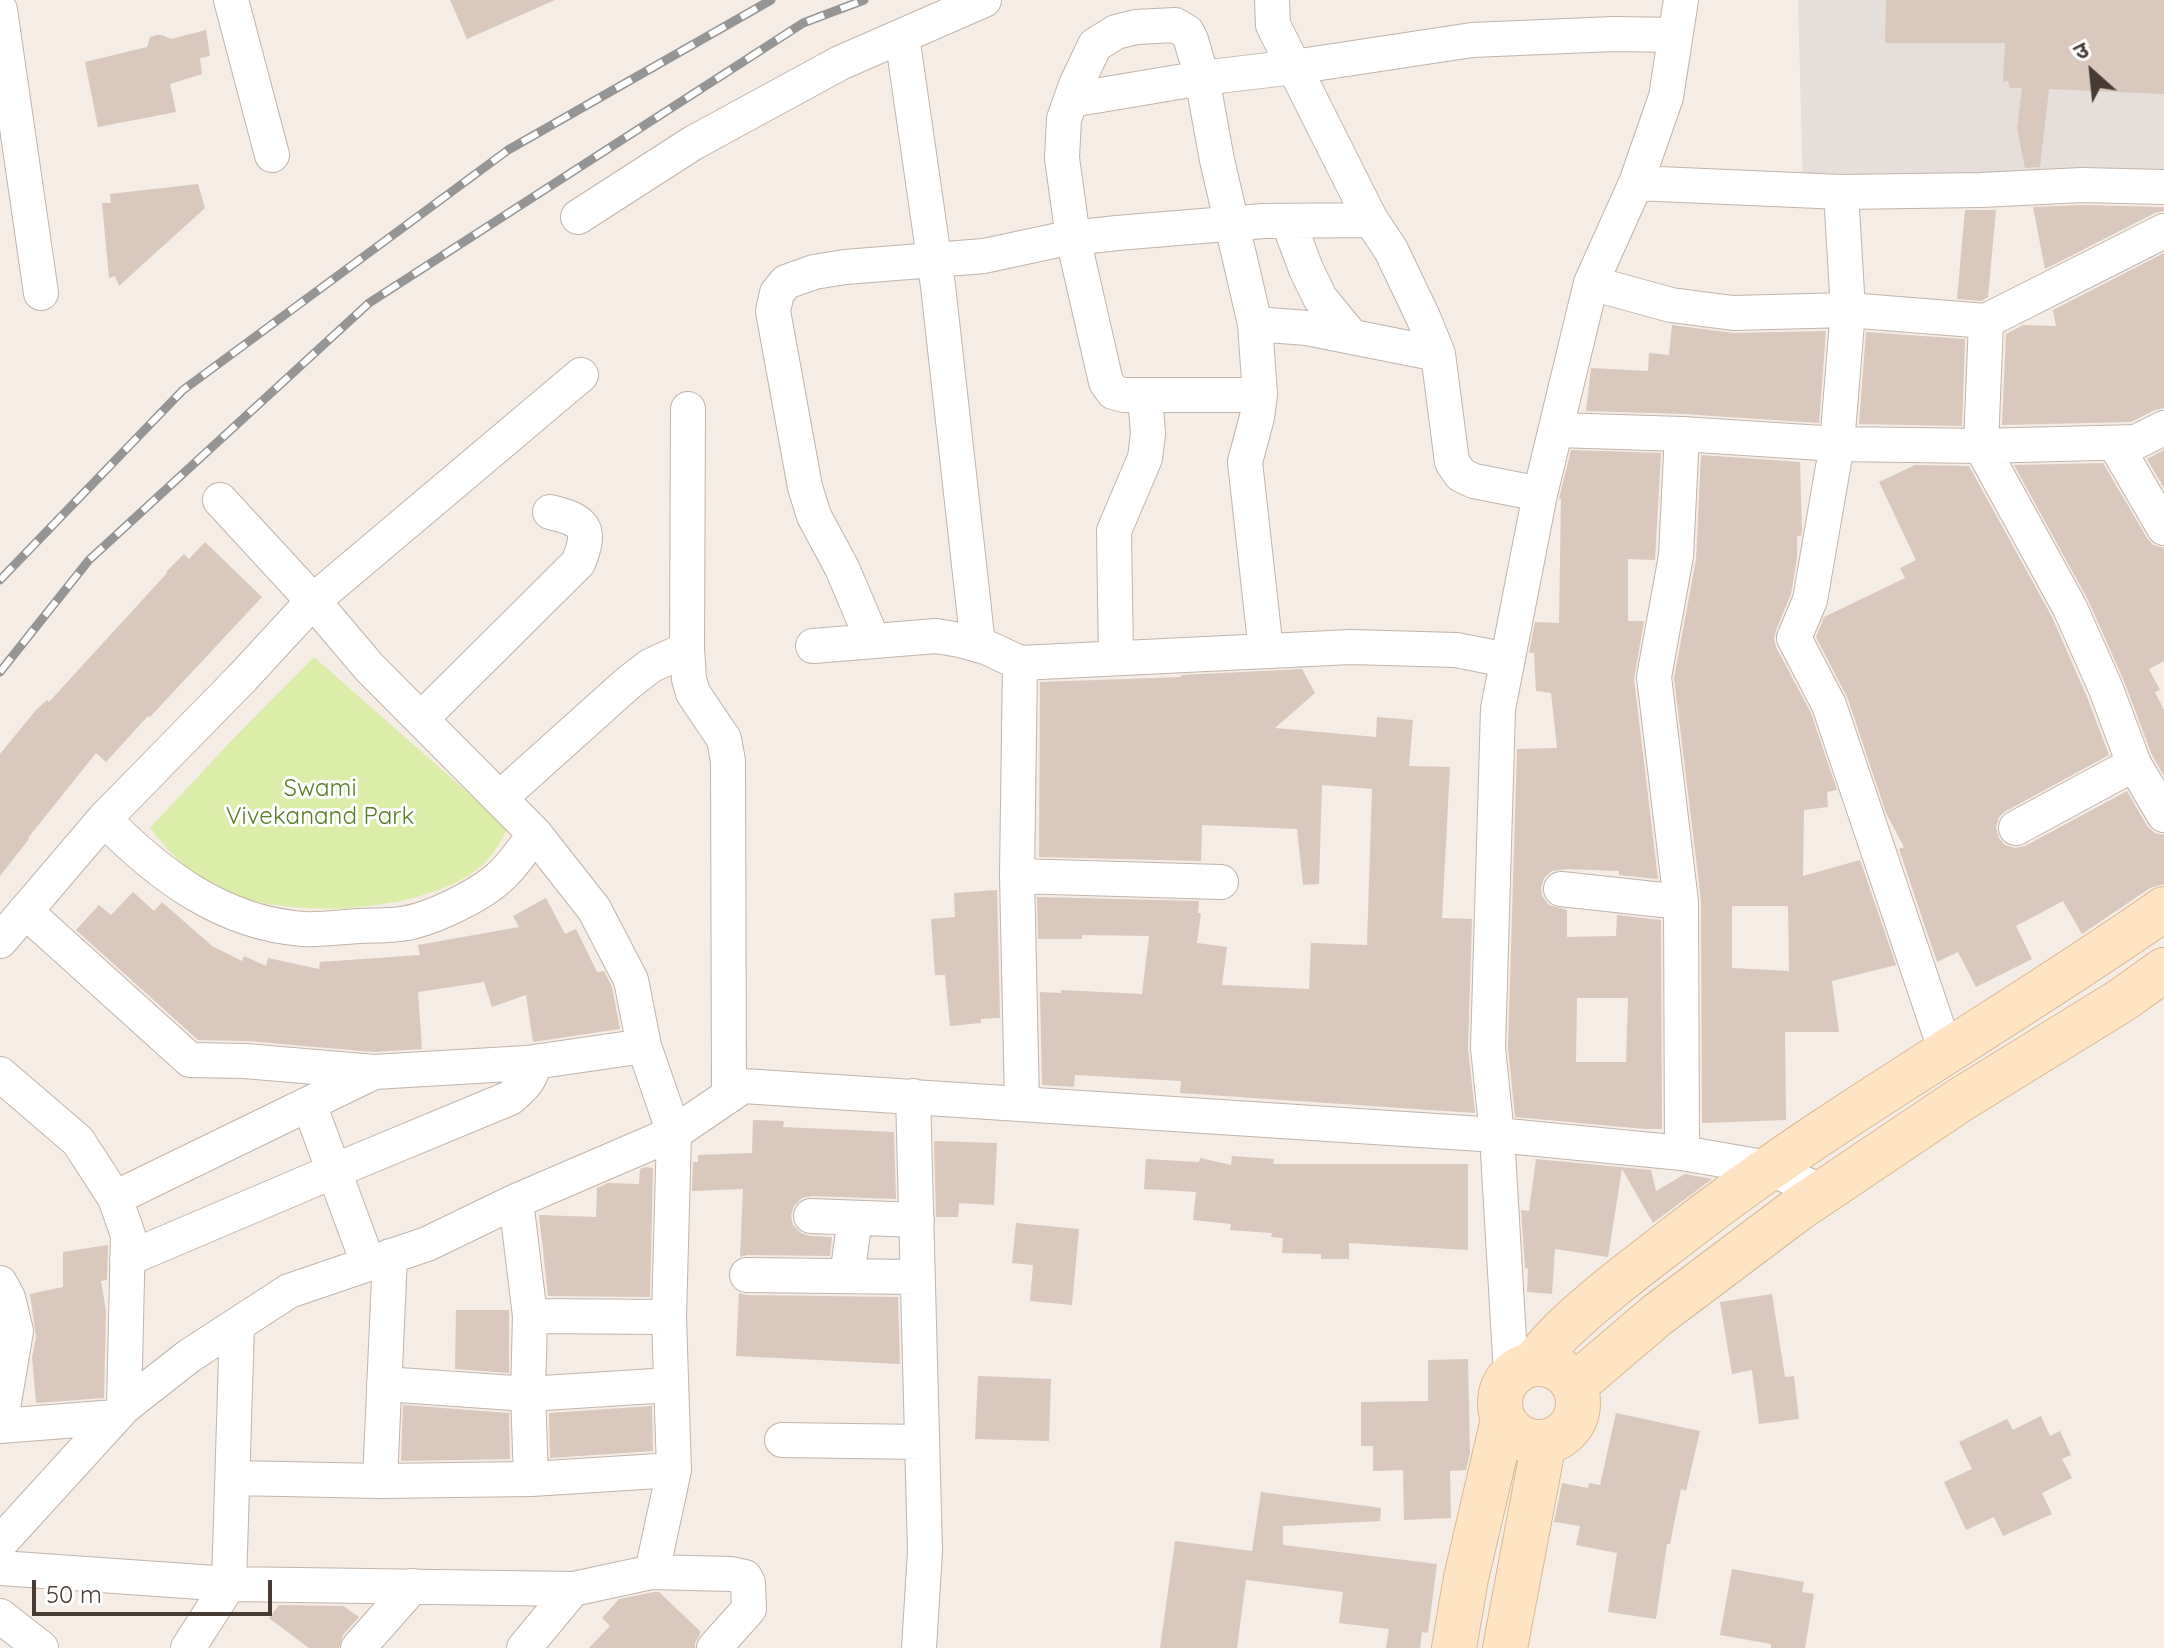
<!DOCTYPE html>
<html>
<head>
<meta charset="utf-8">
<style>
	body { margin:0 }
	#map { position:relative; width:2164px; height:1648px; overflow:hidden; background:#f4ece5; font-family:Quicksand,"Noto Sans Devanagari",sans-serif }
	canvas { display:block }
	.north { position:absolute; left:2052px; top:32px; width:80px; height:80px; -webkit-text-stroke:6px #fff; paint-order:stroke; rotate:333deg; font-size:22px; font-weight:700; line-height:32px; text-align:center; color:#473b34 }
	.north::after { content:''; display:block; margin:auto; width:28px; height:36px; background:#473b34; clip-path:polygon(50% 0,100% 100%,50% 72%,0 100%) }
	.scale { position:absolute; left:32px; top:1580px; width:240px; height:36px; box-sizing:border-box; border:4px solid #473b34; border-top:0; padding-left:10px; font-size:24px; line-height:28px; white-space:nowrap; color:#473b34; -webkit-text-stroke:6px #fff; paint-order:stroke }
</style>
</head>
<body>
<div id="map">
<canvas width="2164" height="1648"></canvas>
<div class="north">उ</div>
<div class="scale">50 m</div>
</div>
<script>
const c = document.querySelector('canvas').getContext('2d');
c.lineJoin = 'round';
function paint(path, color) { c.fillStyle = color; c.fill(path, 'evenodd'); }
function strokePath(path, color, width, dash) { c.strokeStyle = color; c.lineWidth = width; c.lineCap = dash ? 'butt' : 'round'; c.setLineDash(dash || []); c.stroke(path); }
function write(font, color, halo, rows, align = 'center') {
  c.font = font + ' Quicksand,sans-serif'; c.lineWidth = 6; c.setLineDash([]); c.textBaseline = 'middle'; c.strokeStyle = halo; c.fillStyle = color; for (const [text, x, y, turn = 0] of rows) {
    c.save(); c.translate(x, y); c.rotate((+turn || 0) * Math.PI / 180); c.textAlign = isNaN(turn) ? turn : align; if (halo) c.strokeText(text, 0, 0); c.fillText(text, 0, 0); c.restore();
  }
}
paint(new Path2D(`
	M1798 0H2164V179L1803 189Z`), '#e6deda');
paint(new Path2D(`
	M314 657 508 828C499 844 491 860 475 871 416 914 276 922 212 885 183 868 170 853 150 828L232 740Z`), '#dceca9');
paint(new Path2D(`
	M450 0H555L467 39Z
	M1886 0H2164V94L2049 89 2040 167 2025 168 2017 128 2022 88H2010L2008 81 2003 82 2005 43H1885Z
	M206 30 210 56 200 58 202 74 170 84 176 112 98 127 85 62 147 47 150 37 157 35H162L171 39Z
	M198 184 205 208 119 286 115 276 109 278 102 203H111L110 194Z
	M2082 205 2164 207V211L2155 213 2045 269 2033 207Z
	M1965 210H1996L1988 297 1982 301 1957 299Z
	M2164 253V408L2155 410 2131 422 2002 425 2006 334 2023 325 2056 326 2053 310Z
	M1672 325 1733 333 1826 331 1819 423 1683 414 1586 411 1591 368 1648 371 1649 353 1669 355Z
	M1866 332 1965 339 1962 426 1859 424Z
	M1571 450 1661 453 1655 560 1628 559V621H1644L1634 679 1658 879 1619 875V871L1568 869 1552 871 1544 878 1541 888 1542 896 1549 905 1567 910V937L1616 936 1617 915 1661 920 1662 1129H1645L1515 1117 1508 1047 1517 749 1557 748 1551 693 1536 691 1534 653H1529L1535 622 1559 623 1561 499H1559ZM1577 998H1628L1626 1062H1576Z
	M2164 450V488L2147 459Z
	M1701 455 1800 462 1802 531 1801 536H1797V558L1791 594 1776 630 1774 639 1776 647 1811 713 1837 790 1827 792 1828 807 1804 810 1803 876 1860 860 1896 965 1832 981 1839 1032H1785L1786 1120 1702 1123 1701 900 1674 678 1696 560ZM1732 906H1788L1789 971 1732 968Z
	M2103 463 2147 538 2153 545 2164 548V661L2149 669 2160 690 2155 692 2164 710V776L2152 755 2124 681 2088 600 2014 465Z
	M1915 465 1969 466 2052 617 2087 697 2109 755 2006 811 1999 817 1996 827 1999 838 2005 845 2015 848 2025 846 2127 791 2147 826 2155 833 2164 835V884L2150 888 2082 934 2063 901 2016 926 2032 959 1976 987 1958 952 1937 962 1899 849 1904 847 1886 813 1848 699 1816 637 1824 617 1905 578 1900 568 1916 560 1879 482Z
	M205 542 262 597 150 717 148 716 106 762 96 753 28 838 29 839 0 876V754L36 710 47 700 49 702 167 573 166 572 184 554 189 559Z
	M1302 669 1315 693 1275 728 1376 737 1377 717 1413 720 1409 766 1450 767 1442 918 1472 919 1468 1048 1475 1113 1180 1093 1181 1081 1075 1075 1074 1087 1042 1085 1040 992 1061 993V990L1142 994 1149 936 1082 935V939H1038L1037 897 1199 901 1198 913H1201L1197 943 1227 947 1222 985 1309 989 1311 943 1367 945 1372 789 1322 785 1319 884 1303 885 1297 829 1202 825 1201 861 1039 857 1040 682 1181 677V675Z
	M997 890 1000 1018 981 1019V1023L950 1026 945 975H935L931 919 955 917 954 893Z
	M133 892 154 911 162 902 212 946 242 961 244 956 266 966 268 958 319 969 320 962 420 955 418 945 519 927 513 916 546 898 565 934 576 929 597 972 604 971 612 987 620 1029 533 1042 526 995 492 1007 484 982 418 992 422 1049 374 1052 247 1041 198 1040 76 930 99 905 111 915Z
	M753 1120 784 1121 783 1127 894 1132 896 1199 812 1196 802 1198 794 1206 791 1216 793 1225 801 1233 810 1236 832 1237 830 1256 747 1255 740 1257 743 1189 692 1191 693 1162H698V1155L752 1153Z
	M934 1141 997 1143 994 1205 959 1203 958 1217H936Z
	M1232 1156 1274 1159 1273 1164H1468V1250L1349 1243V1259H1321V1254L1282 1253 1283 1238 1271 1237 1272 1233 1230 1230 1231 1224 1193 1220 1196 1192 1144 1189 1146 1159 1199 1162 1200 1158 1231 1165Z
	M1536 1159 1651 1170 1656 1191 1685 1174 1712 1179 1653 1223 1622 1169 1608 1257 1555 1249 1552 1294 1527 1292 1528 1269 1525 1268 1521 1210 1529 1211Z
	M645 1167 653 1168 650 1297 548 1296 539 1215 596 1217 597 1188 608 1183 639 1184 640 1169Z
	M1016 1223 1079 1229 1072 1305 1030 1301 1033 1265 1012 1263Z
	M108 1245 107 1280 101 1281 106 1311 104 1398 36 1403 32 1357 36 1337 30 1294 63 1287V1252Z
	M739 1293 747 1295 898 1297 900 1364 736 1356Z
	M1772 1294 1785 1377 1794 1376 1799 1419 1759 1424 1752 1370 1732 1374 1720 1302Z
	M456 1310H509V1373L455 1369Z
	M1468 1359 1470 1453 1466 1470 1450 1471 1451 1518 1404 1520 1403 1470 1373 1471V1446H1361V1402L1428 1401V1360Z
	M978 1376 1051 1379 1049 1441 975 1439Z
	M403 1405 509 1413 510 1459 401 1461Z
	M652 1406 653 1451 550 1458 549 1413Z
	M1616 1413 1700 1431 1686 1491 1681 1489 1670 1544H1667L1656 1619 1608 1612 1617 1553 1576 1545 1580 1526 1554 1522 1562 1483 1588 1488 1589 1483 1600 1485Z
	M2041 1416 2050 1436 2060 1431 2071 1455 2062 1459 2072 1478 2042 1493 2052 1514 2003 1536 1994 1517 1966 1530 1944 1482 1972 1469 1959 1442 2007 1419 2013 1430Z
	M1261 1492 1381 1508 1380 1521 1283 1526V1545L1437 1564 1428 1633 1422 1632 1420 1648H1386L1389 1629 1339 1623 1343 1592 1246 1580 1237 1648H1160L1175 1541 1252 1551Z
	M1732 1569 1804 1582 1802 1592 1814 1594 1805 1648H1771V1644L1720 1635Z
	M654 1592H659L701 1632 695 1643V1648H589L610 1626 602 1618 619 1599Z
	M279 1605 343 1606 359 1617 343 1635 339 1648H309L269 1618Z`), '#dac8bc');
const minor = new Path2D(`
	M231 0 272 155
	M1272 0 1273 25 1371 220 1391 250 1423 317 1438 354 1452 462 1461 475 1474 481 1540 494
	M0 10 41 293
	M902 36 938 286 978 645
	M1071 100 1202 78 1191 40 1187 32 1175 25 1136 27 1116 32 1095 45 1076 85 1064 119 1062 158 1073 238 1106 382 1113 392 1124 395H1260
	M1636 183 1841 192 1981 190 2082 185 2164 187
	M1841 192 1848 310 1837 444 1810 600 1794 638 1829 705 1946 1052
	M578 217 693 143 840 63 984 0
	M1288 221 1306 269 1320 298 1352 337
	M1591 283 1671 305 1733 313 1848 310 1986 321 2164 231
	M1986 321 1981 446 2070 608 2106 689 2134 764 2164 815
	M1255 324 1307 328 1438 354
	M688 409 687 649 689 679 693 693 724 739 728 761 729 1093
	M1557 430 1682 434 1837 444 1981 446 2136 442 2164 428
	M2115 444 2164 528
	M873 641 842 568 814 516 805 487 773 311 777 293 786 282 814 272 845 267 984 256 1063 239 1117 233 1263 221 1371 220
	M813 646 936 636 960 640 988 648 1020 663 1351 647 1456 650 1507 660
	M1266 651 1245 462 1257 417 1260 395 1255 324 1217 160 1202 78 1294 67 1472 40 1614 34 1675 35
	M1116 658 1114 531 1145 458 1148 434 1145 395
	M1020 663 1017 876 1022 1103
	M422 718 578 563C593 528 584 520 550 512
	M500 798 627 684 650 666 687 649
	M104 819C159 875 222 923 303 929 321 930 341 927 359 926 373 925 387 926 401 924 431 920 484 894 504 873 516 861 525 847 535 834
	M2016 828 2134 764
	M1017 876 1221 882
	M1561 889 1681 902
	M25 911 190 1060 245 1061 374 1072 527 1063 644 1046
	M0 941 104 819 243 677 313 601 581 375
	M0 1074 78 1141 115 1198 128 1235 124 1407
	M913 1096 925 1551 919 1648
	M309 1104 368 1263
	M1682 1153 1681 902 1654 677 1676 556 1682 434
	M115 1198 374 1072
	M516 1201 530 1316 528 1394 531 1479
	M811 1216 917 1220
	M127 1259 334 1171 510 1098C523 1087 531 1080 534 1063
	M747 1275 918 1277
	M847 1276 855 1218
	M0 1283 8 1298 16 1331 0 1426
	M530 1316 669 1317
	M1511 1374 1497 1135 1488 1048 1498 709 1540 494 1591 283 1636 183 1666 97 1681 0
	M384 1384 528 1394 670 1385
	M0 1426 115 1417
	M782 1440 922 1442
	M233 1478 380 1481 531 1479 674 1470
	M380 1481 390 1256
	M0 1543 124 1407 189 1356 289 1291 427 1244 516 1201 674 1133 743 1086 1497 1135 1682 1153 1769 1168 1823 1192
	M0 1568 229 1584 573 1589 652 1572 674 1470 669 1317 674 1133 644 1046 631 980 594 909 535 834 369 667 313 601 220 500
	M652 1572 731 1574 745 1577 748 1583 749 1609 714 1648
	M0 1616 41 1648
	M188 1648 229 1584 237 1325
	M358 1648 413 1586
	M524 1648 573 1589`);
const secondary = new Path2D(`
	M1533 1363C1544 1351 1554 1338 1566 1327 1603 1292 1644 1262 1684 1231 1836 1113 2006 1020 2164 909
	M1500 1403a39 39 0 1 1 78 0a39 39 0 1 1-78 0Z
	M1575 1385 1657 1315 1798 1209 1960 1100 2122 1000 2164 970
	M1454 1648 1466 1578 1503 1420
	M1505 1648 1544 1442`);
strokePath(minor, '#c3b4a9', 36);
strokePath(secondary, '#dcb892', 46);
strokePath(minor, '#fff', 34);
strokePath(secondary, '#ffe4c4', 44);
const rail = new Path2D(`
	M0 580 183 390 508 150 771 0
	M0 672 89 560 369 303 803 23 864 0`);
strokePath(rail, '#959595', 9);
strokePath(rail, '#fff', 6, [18]);
write('24px', '#587e22', '#fff', [
	["Swami",320,789],
	["Vivekanand Park",320,817]
]);
</script>
</body>
</html>
